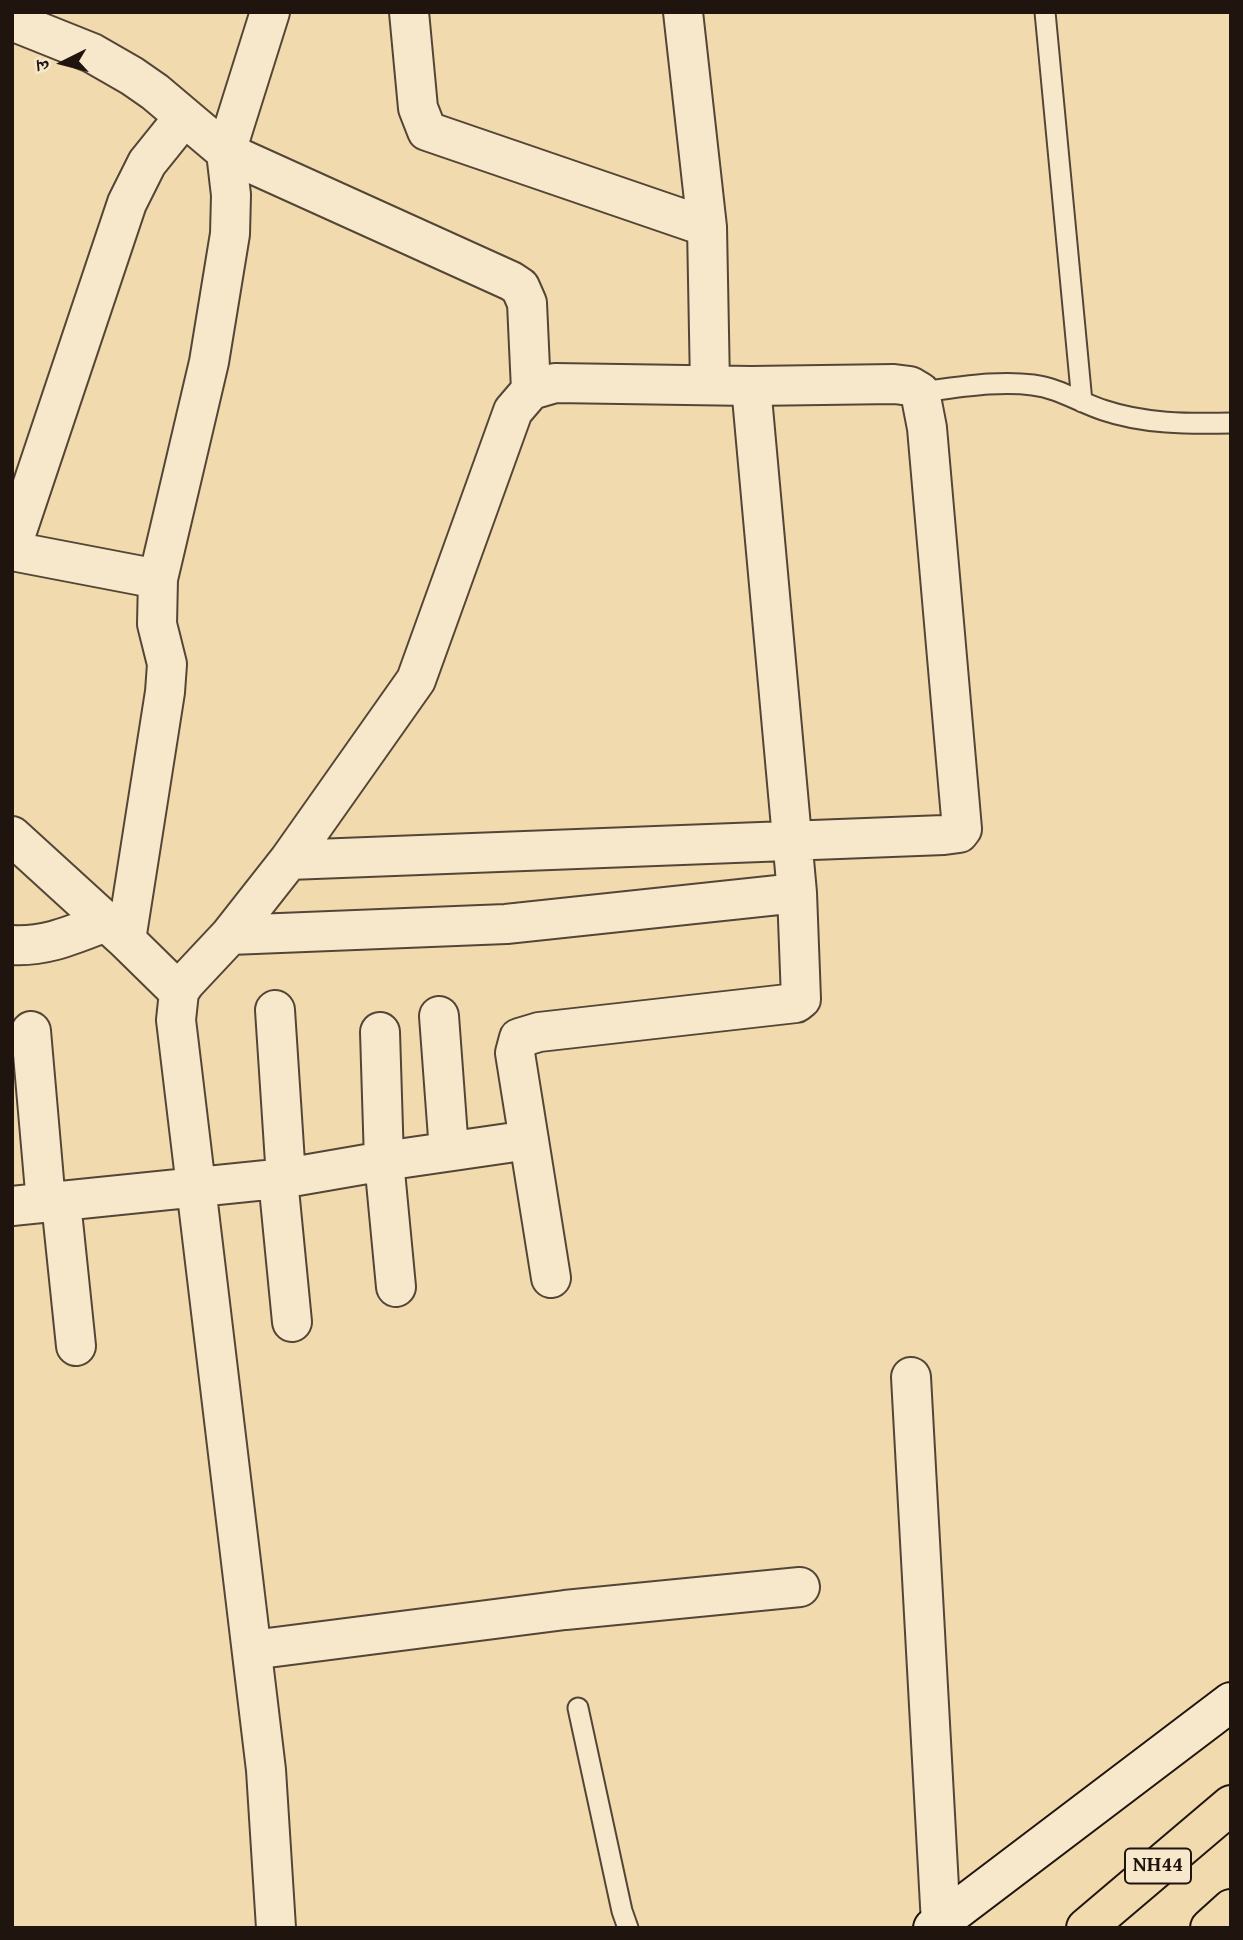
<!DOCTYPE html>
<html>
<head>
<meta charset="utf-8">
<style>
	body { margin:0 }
	#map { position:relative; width:1243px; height:1940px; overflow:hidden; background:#f2daaf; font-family:"Gentium Book Plus","Noto Serif Devanagari",serif }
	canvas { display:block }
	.frame { position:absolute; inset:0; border:14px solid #1f150e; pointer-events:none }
	.north { position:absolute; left:28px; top:28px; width:70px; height:70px; -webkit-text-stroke:5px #f7e7cb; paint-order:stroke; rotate:264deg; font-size:19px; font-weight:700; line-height:28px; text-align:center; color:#1f150e }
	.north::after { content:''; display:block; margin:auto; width:24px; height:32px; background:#1f150e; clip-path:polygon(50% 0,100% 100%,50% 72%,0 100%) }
</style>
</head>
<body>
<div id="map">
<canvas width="1243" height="1940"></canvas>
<div class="frame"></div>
<div class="north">उ</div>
</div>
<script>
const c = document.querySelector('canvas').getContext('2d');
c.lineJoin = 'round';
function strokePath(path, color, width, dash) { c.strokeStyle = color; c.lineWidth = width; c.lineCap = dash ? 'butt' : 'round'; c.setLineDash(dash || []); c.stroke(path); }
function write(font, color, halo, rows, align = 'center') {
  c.font = font + ' "Gentium Book Plus",serif'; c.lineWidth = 6; c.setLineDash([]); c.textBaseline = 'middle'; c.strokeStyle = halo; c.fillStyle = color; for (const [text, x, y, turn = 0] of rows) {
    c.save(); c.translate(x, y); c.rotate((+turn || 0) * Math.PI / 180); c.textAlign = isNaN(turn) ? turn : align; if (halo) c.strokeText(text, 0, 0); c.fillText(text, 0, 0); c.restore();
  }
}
const lane = new Path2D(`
	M1045 12 1082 402
	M920 392C956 388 996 380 1033 385 1058 388 1079 402 1103 410 1144 424 1188 424 1231 423
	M578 1708 622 1911 628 1928`);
const street = new Path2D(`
	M409 12 418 108 427 131 707 227
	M683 12 707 227 710 385
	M12 21 92 53 132 76 155 92 226 152 511 281 520 287 527 303 531 390
	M12 546 127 203 147 163 184 117
	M12 551 158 579
	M12 836 126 940 179 992
	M230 935 506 924 797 893
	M126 940 165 692 167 664 157 624 158 579 209 362 230 234 231 195 226 152 270 12
	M12 945C47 947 74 934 106 922
	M275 1010 286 1178
	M439 1016 449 1151
	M31 1031 46 1203
	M380 1032 384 1161 396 1287
	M278 1179 292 1322
	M61 1202 76 1346
	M12 1206 286 1178 384 1161 529 1140
	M551 1278 515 1053 519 1038 539 1032 796 1003 801 999 797 893 751 386
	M911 1377 941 1924
	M252 1650 565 1610 800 1587
	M276 1928 266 1770 176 1020 179 992 185 983 230 935 289 860 416 680 513 411 531 390 555 383 751 386 894 384 910 386 920 392 927 428 962 829 959 833 944 835 289 860`);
const secondary = new Path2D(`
	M933 1928 1231 1702`);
const highway = new Path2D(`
	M1086 1928 1231 1805
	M1210 1928 1231 1909`);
strokePath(lane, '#544636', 23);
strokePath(street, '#544636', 42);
strokePath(secondary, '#1f150e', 42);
strokePath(highway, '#1f150e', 42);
strokePath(lane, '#f7e7cb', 19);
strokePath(street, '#f7e7cb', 38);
strokePath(secondary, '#f7e7cb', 38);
strokePath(highway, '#f2daaf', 38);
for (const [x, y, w] of [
	[1158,1866,66]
]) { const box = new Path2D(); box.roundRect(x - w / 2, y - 17.5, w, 35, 5); c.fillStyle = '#f7e7cb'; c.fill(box); strokePath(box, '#1f150e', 2); }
write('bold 21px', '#1f150e', null, [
	["NH44",1158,1866]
]);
</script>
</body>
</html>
